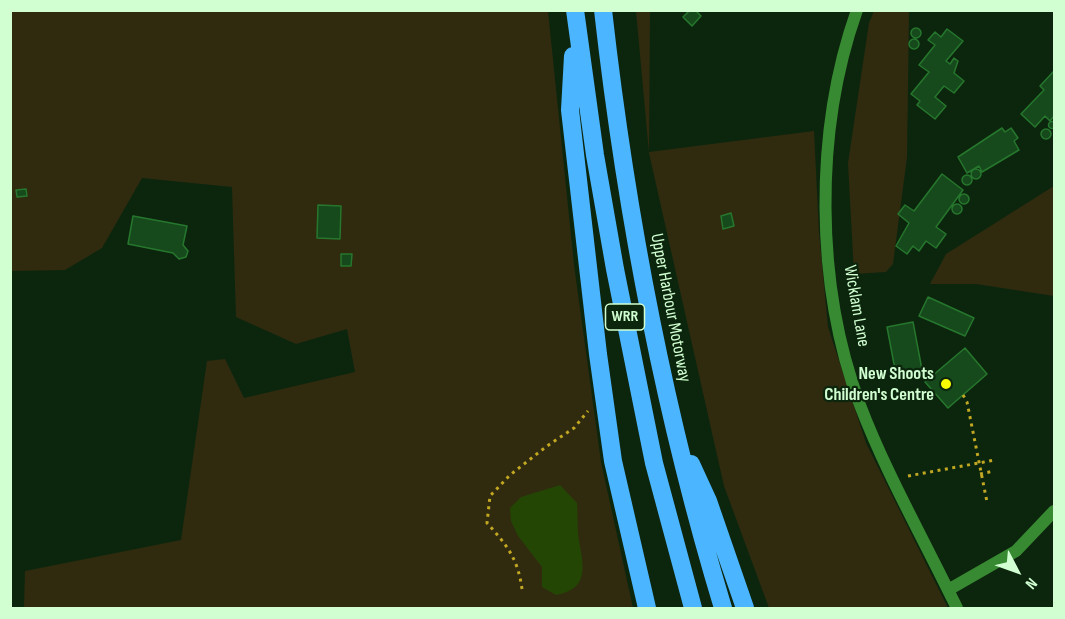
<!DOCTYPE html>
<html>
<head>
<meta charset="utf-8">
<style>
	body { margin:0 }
	#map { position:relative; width:1065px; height:619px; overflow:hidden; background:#0c260e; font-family:"Sofia Sans Condensed",sans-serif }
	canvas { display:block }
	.frame { position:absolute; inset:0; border:12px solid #d1ffd1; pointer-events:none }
	.north { position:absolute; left:987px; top:541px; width:60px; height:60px; -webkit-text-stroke:4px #0c260e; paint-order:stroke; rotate:131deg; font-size:16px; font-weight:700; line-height:24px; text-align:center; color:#d1ffd1 }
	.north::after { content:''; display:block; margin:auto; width:21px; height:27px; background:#d1ffd1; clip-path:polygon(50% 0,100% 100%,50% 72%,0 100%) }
</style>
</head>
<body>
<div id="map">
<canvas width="1065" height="619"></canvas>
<div class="frame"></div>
<div class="north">N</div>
</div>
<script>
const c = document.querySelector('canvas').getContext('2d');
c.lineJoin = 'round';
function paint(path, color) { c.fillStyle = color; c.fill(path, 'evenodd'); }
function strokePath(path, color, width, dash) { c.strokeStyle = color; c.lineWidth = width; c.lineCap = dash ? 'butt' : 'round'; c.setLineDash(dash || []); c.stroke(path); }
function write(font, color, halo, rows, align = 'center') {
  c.font = font + ' "Sofia Sans Condensed",sans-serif'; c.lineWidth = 4.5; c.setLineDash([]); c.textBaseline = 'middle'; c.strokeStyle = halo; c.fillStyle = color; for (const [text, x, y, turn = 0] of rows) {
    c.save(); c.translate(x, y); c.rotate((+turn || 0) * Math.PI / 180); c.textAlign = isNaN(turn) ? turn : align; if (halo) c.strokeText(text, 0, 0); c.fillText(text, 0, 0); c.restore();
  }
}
paint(new Path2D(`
	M10 11H548L574 265 601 462 633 608H24L25 571 181 540 207 361 225 359 244 398 355 372 347 329 296 344 236 317 232 187 142 178 102 248 65 270 11 271Z
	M636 11H650L649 152 814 131 819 233 828 327 866 443 948 608H769L724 486 649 153Z
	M874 11H909L907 157 893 264 886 272 854 274 848 163 869 23Z
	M1054 186V296L976 284H930L946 254Z`), '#302b0f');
paint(new Path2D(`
	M560 485 577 503C578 516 577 529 579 541 584 567 589 589 556 595L542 587V567L518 536 511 521 510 508 521 497Z`), '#244605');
const building = new Path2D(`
	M695 10 701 16 692 26 683 17 689 11Z
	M911 33a5 5 0 1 1 10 0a5 5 0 1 1-10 0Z
	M947 29 963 41 946 61 950 64 954 58 958 61 954 73 964 81 954 93 944 86 935 97 946 106 935 119 917 105 920 101 911 94 929 72 919 65 935 45 928 40 935 32 941 37Z
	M909 44a5 5 0 1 1 10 0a5 5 0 1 1-10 0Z
	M1054 71V116L1050 121 1045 116 1035 127 1021 114 1044 90 1040 86Z
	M1048.5 125a3.5 3.5 0 1 1 7 0a3.5 3.5 0 1 1-7 0Z
	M1002 128 1005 132 1011 128 1018 138 1014 141 1019 150 982 172 979 166 967 173 958 157Z
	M1041 134a5 5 0 1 1 10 0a5 5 0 1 1-10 0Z
	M971 174a5 5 0 1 1 10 0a5 5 0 1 1-10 0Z
	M942 174 963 190 936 227 946 234 936 248 926 241 919 251 913 246 907 254 896 246 909 223 898 214 905 205 914 211Z
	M962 180a5 5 0 1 1 10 0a5 5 0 1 1-10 0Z
	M26 189 27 196 17 197 16 190Z
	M959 199a5 5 0 1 1 10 0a5 5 0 1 1-10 0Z
	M952 209a5 5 0 1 1 10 0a5 5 0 1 1-10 0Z
	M318 205 341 206 340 239 317 238Z
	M731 213 734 226 723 229 721 216Z
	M133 216 187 226 183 245 188 251 186 257 179 259 173 253 128 244Z
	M341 254H352L351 266H341Z
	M928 297 974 318 965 336 919 316Z
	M913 322 923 375 897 380 887 327Z
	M965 348 987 374 948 408 925 382Z`);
paint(building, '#16491b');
strokePath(building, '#26772d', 1.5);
strokePath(new Path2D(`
	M963 395 967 402 987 502
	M980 474 994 471
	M908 476 995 460
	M522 589C518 559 507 545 487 523L490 496 510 475 547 446 574 428 588 411`), '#c2a722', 3, [3, 4.5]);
strokePath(new Path2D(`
	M857 10C814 131 815 285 860 405 884 468 918 529 948 590
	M957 608 948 590 1016 551 1054 511`), '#388a32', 12);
strokePath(new Path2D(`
	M575 10 595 155 615 269 654 463 693 608
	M603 10C626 214 664 413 723 608
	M573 56 570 110 598 354 613 461 647 608
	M691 464 708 501 745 608`), '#4cb5ff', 18);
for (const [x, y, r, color] of [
	[946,384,6,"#fcfa00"]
]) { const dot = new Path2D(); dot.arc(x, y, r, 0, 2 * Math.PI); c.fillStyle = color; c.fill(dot); strokePath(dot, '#0c260e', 2); }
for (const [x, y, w] of [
	[625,317,39]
]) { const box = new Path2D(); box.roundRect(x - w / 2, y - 13, w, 26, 4.5); c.fillStyle = '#0c260e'; c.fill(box); strokePath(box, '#d1ffd1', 1.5); }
write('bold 16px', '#d1ffd1', null, [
	["WRR",625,317]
]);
write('18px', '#d1ffd1', '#0c260e', [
	["Wicklam Lane",856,306,80],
	["Upper Harbour Motorway",670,308,79]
]);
write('bold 18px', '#d1ffd1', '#0c260e', [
	["New Shoots",934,374],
	["Children's Centre",934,395]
], 'right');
</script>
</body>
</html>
